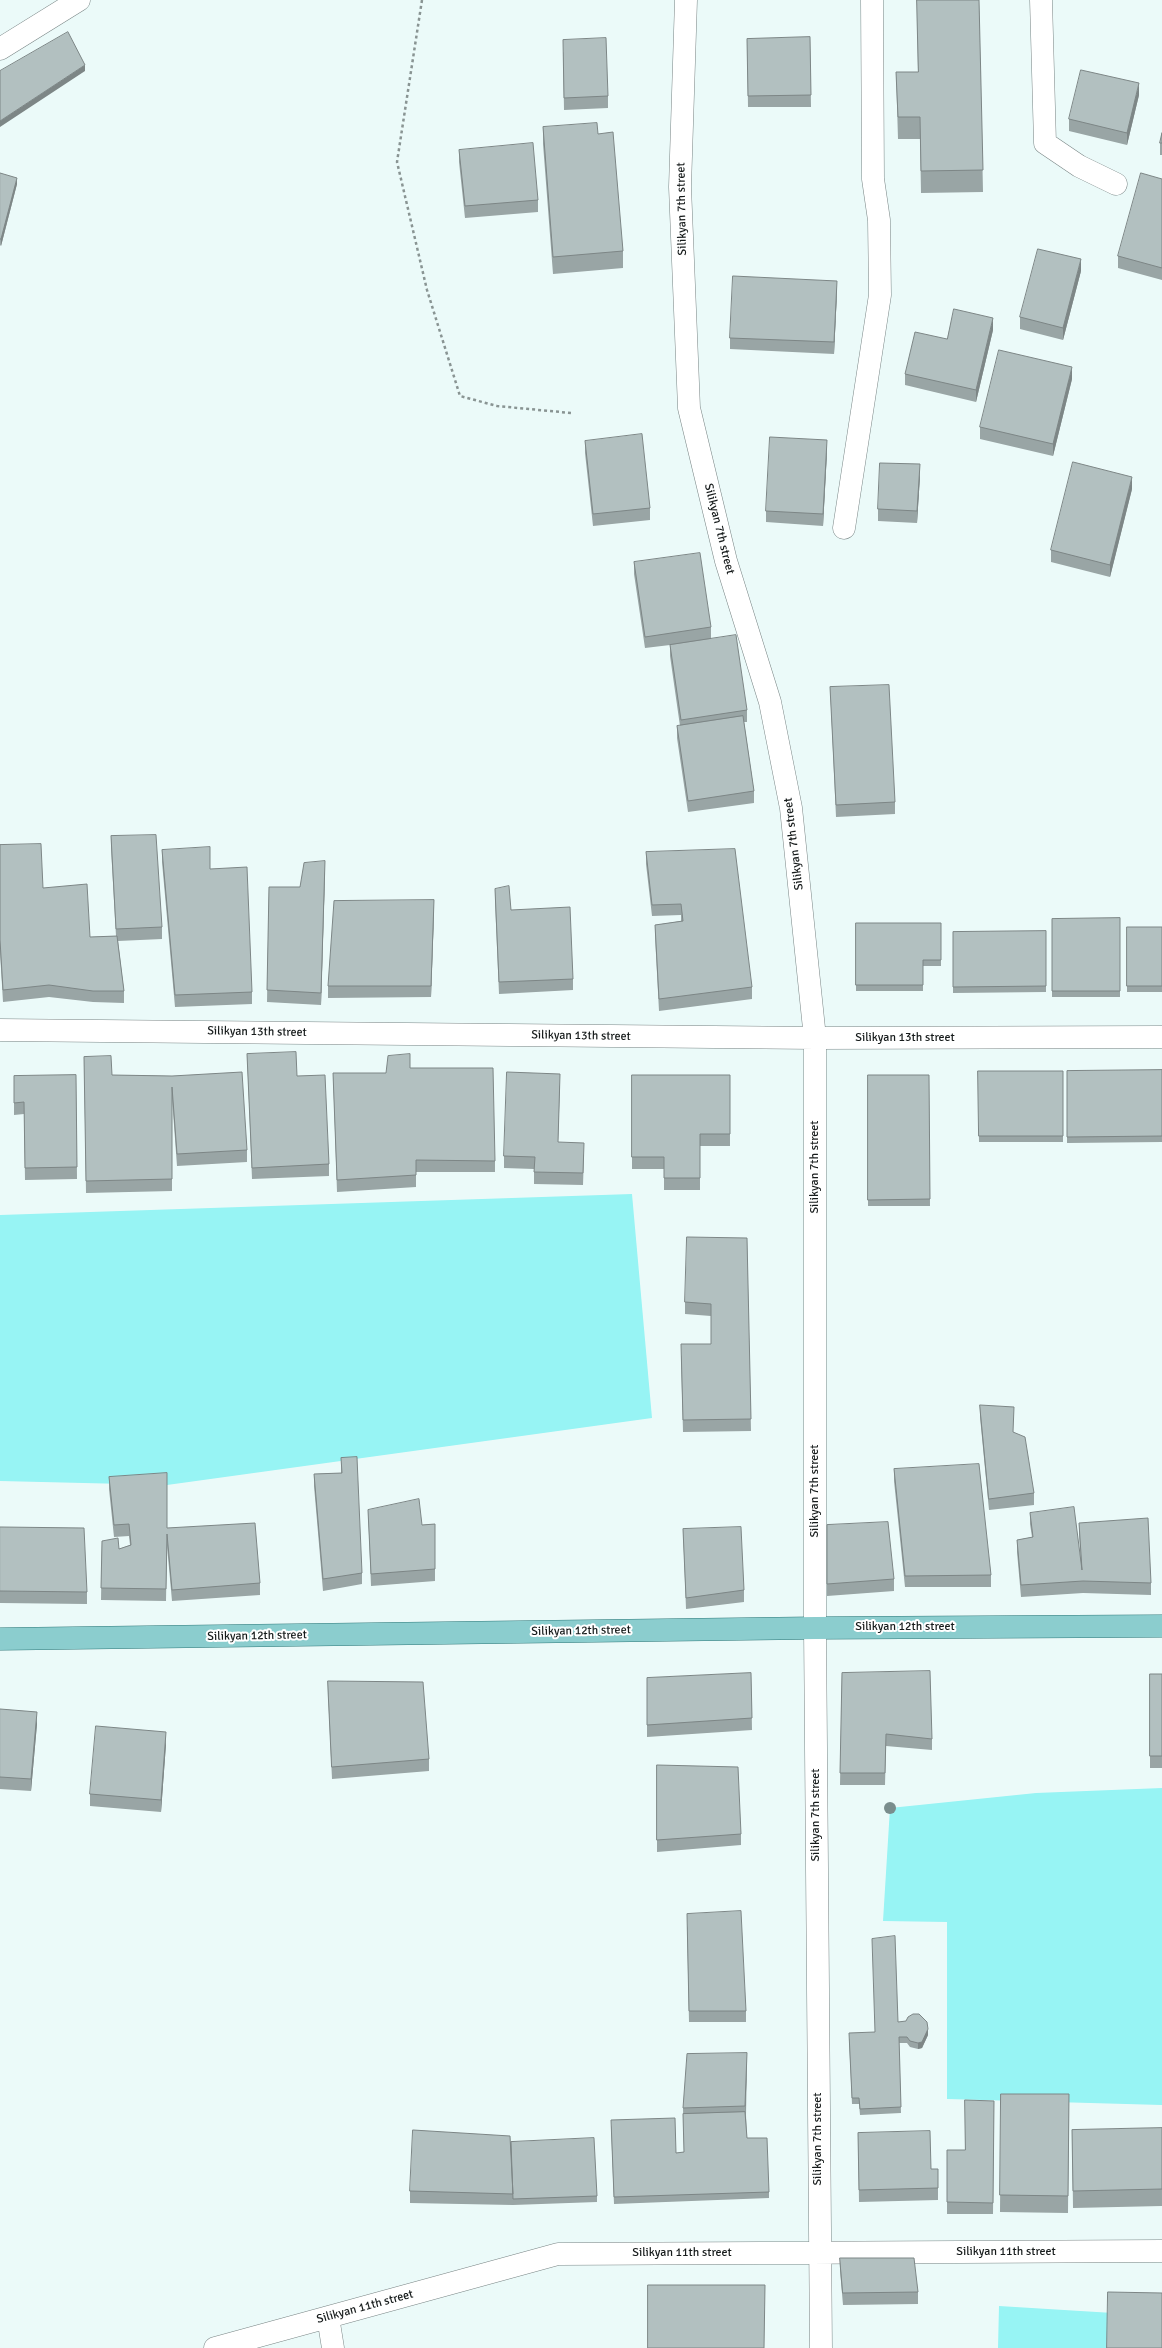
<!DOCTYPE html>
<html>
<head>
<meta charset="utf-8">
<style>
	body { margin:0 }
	canvas { display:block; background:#ebfaf9 }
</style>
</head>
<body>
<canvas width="1162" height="2348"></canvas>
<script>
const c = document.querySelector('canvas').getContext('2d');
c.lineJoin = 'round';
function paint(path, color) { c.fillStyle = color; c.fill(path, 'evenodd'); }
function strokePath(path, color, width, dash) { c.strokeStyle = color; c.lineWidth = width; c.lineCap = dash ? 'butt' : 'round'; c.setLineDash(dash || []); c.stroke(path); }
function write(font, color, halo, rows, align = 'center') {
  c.font = font + ' Signika,sans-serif'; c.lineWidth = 4; c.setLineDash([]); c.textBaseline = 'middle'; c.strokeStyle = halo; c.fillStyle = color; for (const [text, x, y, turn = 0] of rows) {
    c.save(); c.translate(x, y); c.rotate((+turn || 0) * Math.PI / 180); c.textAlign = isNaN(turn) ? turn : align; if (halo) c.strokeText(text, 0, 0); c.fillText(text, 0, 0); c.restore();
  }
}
paint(new Path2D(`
	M632 1194 652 1418 167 1485 0 1481V1215Z
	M1162 1788V2105L947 2099V1922L883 1921 890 1808 1036 1793Z
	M999 2306 1162 2316V2348H998Z`), '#97f4f4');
const minor = new Path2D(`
	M686 0 680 187 689 408 726 561 770 702 791 808 815 1038V1628L821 2348
	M1041 0 1045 143 1079 166 1116 184
	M0 49 79 0
	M844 528 880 295 879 220 873 179 872 0
	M0 1030 815 1038 1162 1037
	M328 2317 333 2348
	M215 2348 558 2254 1162 2251`);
const major = new Path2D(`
	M0 1639 815 1628 1162 1626`);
strokePath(minor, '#798585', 23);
strokePath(major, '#30797a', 23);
strokePath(new Path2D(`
	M422 0 397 162 427 290 460 396 497 406 571 413`), '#899493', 2.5, [3, 3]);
strokePath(minor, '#fff', 22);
strokePath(major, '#8bcdce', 22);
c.fillStyle = '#7a8d8d';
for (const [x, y] of [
	[890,1808]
]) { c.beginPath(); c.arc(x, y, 6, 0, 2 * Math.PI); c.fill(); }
paint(new Path2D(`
	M917 0H979L983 192 921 193 920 139H898L896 72H918Z
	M810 37 811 107H748L747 39Z
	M563 52 608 96V108L564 110Z
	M1139 95 1127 145 1069 131V119Z
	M543 127 598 134 623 251V268L553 274 543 144Z
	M1162 133V155H1160V143Z
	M459 150 538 200V212L465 218 459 162Z
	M0 173 17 184 1 246 0 245Z
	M1162 179V280L1118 268V256Z
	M1081 271 1063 340 1020 329V317Z
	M837 292 834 354 730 349V338Z
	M993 330 976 402 905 385V374L947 339Z
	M1072 379 1053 456 980 439V427Z
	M585 441 650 508V520L593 526 585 453Z
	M827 452 823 526 766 522V511Z
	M920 476 917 523 878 521V509Z
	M1132 489 1110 577 1051 562V550Z
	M634 562 711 627V639L747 710V722H744L754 791V803L688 812 677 738V726H680L670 656V645L645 648 634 574Z
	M830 687 895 802V814L836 817Z
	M111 836 162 927V939L118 941 124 991V1003L93 1002 49 997 3 1002 0 952V845L43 888 90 937 116 936 111 848Z
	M162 850 210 869 252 992V1004L175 1007 162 862Z
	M646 852 752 987V999L659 1011 655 936V925L681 921V915L652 916 646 864Z
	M325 873 321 1005 267 1002 269 887H300Z
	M495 889 511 910 573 979V990L499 994 495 901Z
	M434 912 431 997 328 998V986Z
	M1120 918V997H1052V919Z
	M856 923H941V966H923V991H856Z
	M1127 927H1162V992H1127Z
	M1046 931V992L953 993V932Z
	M247 1054 297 1076 329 1164V1176L252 1179Z
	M84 1057 112 1075 172 1076 247 1150V1162L177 1166 172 1098V1191L86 1193Z
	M410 1068 495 1161V1172H416V1187L337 1192 333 1073H386Z
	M1162 1070V1142L1067 1143V1071Z
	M978 1071H1063V1142H979Z
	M76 1075 77 1179 25 1180 24 1114 14 1115V1076Z
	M632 1075H730V1146H700V1190H664V1169H632Z
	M868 1075H929L930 1206H868Z
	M560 1085 558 1142 584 1155 583 1185 534 1184V1169L504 1168V1156Z
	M747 1238 751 1431 683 1432 681 1356 711 1344V1316L685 1314V1302Z
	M980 1405 1013 1432 1034 1493V1505L989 1510 980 1417Z
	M341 1458 362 1573V1584L323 1591 314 1486V1474L341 1473Z
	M894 1469 991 1575V1587H905L894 1481Z
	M109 1477 167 1528 260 1583V1595L172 1601 167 1546 166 1601 101 1600 102 1541 119 1549 130 1545 129 1536 114 1537 109 1489Z
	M368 1510 422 1525 435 1524V1581L371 1586Z
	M1030 1513 1081 1560 1079 1535V1523L1151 1583V1595L1083 1593 1021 1597 1017 1552V1540L1032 1537 1030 1524Z
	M827 1525 894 1579V1591L827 1596Z
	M0 1527 87 1592V1604L0 1603Z
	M683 1529 744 1590V1602L686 1609Z
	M751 1673 752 1730 647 1737V1678Z
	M842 1673 932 1739V1750L886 1746 885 1785H840Z
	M1150 1674H1162V1768H1150Z
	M328 1681 429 1759V1771L332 1779 328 1693Z
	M0 1709 37 1724 31 1791 0 1789Z
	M166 1744 161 1812 90 1806V1794Z
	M657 1765 741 1834V1845L657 1852Z
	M687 1926 746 2011V2022H689Z
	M898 2022 928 2035 922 2048 918 2049 910 2047 907 2043H899L901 2113 860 2115 859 2104H852L849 2039 875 2032Z
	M747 2065 746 2115 747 2138 769 2192V2198L614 2204 611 2126 676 2153 684 2152 683 2108Z
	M1001 2094H1069L1068 2213 1000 2212Z
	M994 2101 993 2214H947V2150H965Z
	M1162 2128V2206L1073 2208 1072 2130Z
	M858 2133 931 2169H938V2200L859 2202Z
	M511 2142 597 2196V2202L513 2205 410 2203V2191Z
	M840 2258 918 2292V2304L843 2305 840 2270Z`), '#99a5a5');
paint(new Path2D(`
	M85 65V71L0 127V121Z
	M1139 83V95L1127 145V133Z
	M17 178V184L1 246V239Z
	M1081 259V271L1063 340V328Z
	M837 281V292L834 354V342Z
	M993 318V330L976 402V390Z
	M1072 367V379L1053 456V444Z
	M827 440V452L823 526V514Z
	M920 464V476L917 523V511Z
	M1132 477V489L1110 577V565Z
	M325 861V873L321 1005V993Z
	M434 900V912L431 997V986Z
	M37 1712V1724L31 1791V1779Z
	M166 1732V1744L161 1812V1800Z
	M928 2029V2035L922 2048 918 2049V2043Z
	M747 2053V2065L745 2118V2106Z`), '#7d8686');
const building = new Path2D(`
	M917 0H979L983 170 921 171 920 117H898L896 72H918Z
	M68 32 85 65 0 121V71Z
	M810 37 811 95 748 96 747 39Z
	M606 38 608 96 564 98 563 40Z
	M1081 70 1139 83 1127 133 1069 119Z
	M597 123 598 134 613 132 623 251 553 257 543 127Z
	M1162 133V143H1160Z
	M533 143 538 200 465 206 459 150Z
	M0 173 17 178 1 239H0Z
	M1141 173 1162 179V268L1118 256Z
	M1038 249 1081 259 1063 328 1020 317Z
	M733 276 837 281 834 342 730 338Z
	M954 309 993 318 976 390 905 374 915 332 947 339Z
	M999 350 1072 367 1053 444 980 427Z
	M642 434 650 508 593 514 585 441Z
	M770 437 827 440 823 514 766 511Z
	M1073 462 1132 477 1110 565 1051 550Z
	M880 463 920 464 917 511 878 509Z
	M700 553 711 627 645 637 634 562Z
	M736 635 747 710 681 720 670 645Z
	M889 685 895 802 836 805 830 687Z
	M743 716 754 791 688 801 677 726Z
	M156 835 162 927 116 929 111 836Z
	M41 844 43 888 87 884 90 937 117 936 124 991H93L49 985 3 990 0 940V845Z
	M210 847V869L247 867 252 992 175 995 162 850Z
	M735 849 752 987 659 999 655 925 683 921 681 904 652 905 646 852Z
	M325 861 321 993 267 990 269 887H300L304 863Z
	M509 886 511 910 570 907 573 979 499 982 495 889Z
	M434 900 431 986H328L334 901Z
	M1120 918V991H1052V919Z
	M856 923H941V960H923V985H856Z
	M1127 927H1162V986H1127Z
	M1046 931V986L953 987V932Z
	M296 1052 297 1076 325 1075 329 1164 252 1168 247 1054Z
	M410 1054V1068H493L495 1161 416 1160V1175L337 1180 333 1073H386L388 1056Z
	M111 1056 112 1075 172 1076 242 1072 247 1150 177 1154 172 1087V1179L86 1181 84 1057Z
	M1162 1070V1136L1067 1137V1071Z
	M978 1071H1063V1136H979Z
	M507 1072 560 1074 558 1142 584 1143 583 1173 534 1172 535 1157 504 1156Z
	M76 1075 77 1167 25 1168 24 1102 14 1103V1076Z
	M632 1075H730V1134H700V1178H664V1157H632Z
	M868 1075H929L930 1199 868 1200Z
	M687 1237 747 1238 751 1419 683 1420 681 1344H711V1304L685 1302Z
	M980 1405 1014 1407 1013 1432 1025 1437 1034 1493 989 1499Z
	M357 1457 362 1573 323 1579 314 1474 342 1473 341 1458Z
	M979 1464 991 1575 905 1576 894 1469Z
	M167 1473V1528L255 1523 260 1583 172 1590 167 1534 166 1589 101 1588 102 1541 118 1538 119 1549 131 1545 129 1524 114 1525 109 1477Z
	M419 1499 422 1525 435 1524V1569L371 1574 368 1510Z
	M1074 1507 1082 1570 1079 1523 1148 1518 1151 1583 1083 1581 1021 1585 1017 1540 1033 1537 1030 1513Z
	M888 1522 894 1579 827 1584V1525Z
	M0 1527 84 1528 87 1592 0 1591Z
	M741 1527 744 1590 686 1598 683 1529Z
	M930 1671 932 1739 886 1734 885 1773H840L842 1673Z
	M751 1673 752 1718 647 1725V1678Z
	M1150 1674H1162V1756H1150Z
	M328 1681 423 1682 429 1759 332 1767Z
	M0 1709 37 1712 31 1779 0 1777Z
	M96 1726 166 1732 161 1800 90 1794Z
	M657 1765 738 1767 741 1834 657 1840Z
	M741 1911 746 2011H689L687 1914Z
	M895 1936 898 2022 906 2021 908 2017 913 2014H919L927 2022 928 2029 922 2042 918 2043 910 2041 907 2037H899L901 2107 860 2109 859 2098H852L849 2033 875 2032 872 1939Z
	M747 2053 745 2106 683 2108 687 2054Z
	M1001 2094H1069L1068 2196 1000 2195Z
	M965 2100 994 2101 993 2203 947 2202V2150H965Z
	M745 2112 747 2138H767L769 2192 614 2197 611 2120 675 2118 676 2153 684 2152 683 2114Z
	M1162 2128V2189L1073 2191 1072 2130Z
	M413 2130 510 2136 513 2194 410 2191Z
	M930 2131 931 2169H938V2188L859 2190 858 2133Z
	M594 2138 597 2196 513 2199 511 2142Z
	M840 2258H914L918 2292 843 2293Z
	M648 2285H765L764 2348H648Z
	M1108 2292 1162 2293V2348H1107Z`);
paint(building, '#b2c0c0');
strokePath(building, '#7d8686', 1);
write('12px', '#161b1b', '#fff', [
	["Silikyan 7th street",682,209,-91],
	["Silikyan 7th street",719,529,76],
	["Silikyan 7th street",794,844,-97],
	["Silikyan 13th street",257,1032,1],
	["Silikyan 13th street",581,1036,1],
	["Silikyan 13th street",905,1038],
	["Silikyan 7th street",815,1167,-90],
	["Silikyan 7th street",815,1491,-90],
	["Silikyan 12th street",905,1627],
	["Silikyan 12th street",581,1631,-1],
	["Silikyan 12th street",257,1636,-1],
	["Silikyan 7th street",816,1815,-90],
	["Silikyan 7th street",818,2139,-90],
	["Silikyan 11th street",1006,2252],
	["Silikyan 11th street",682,2253],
	["Silikyan 11th street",365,2307,-15]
]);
</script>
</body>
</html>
